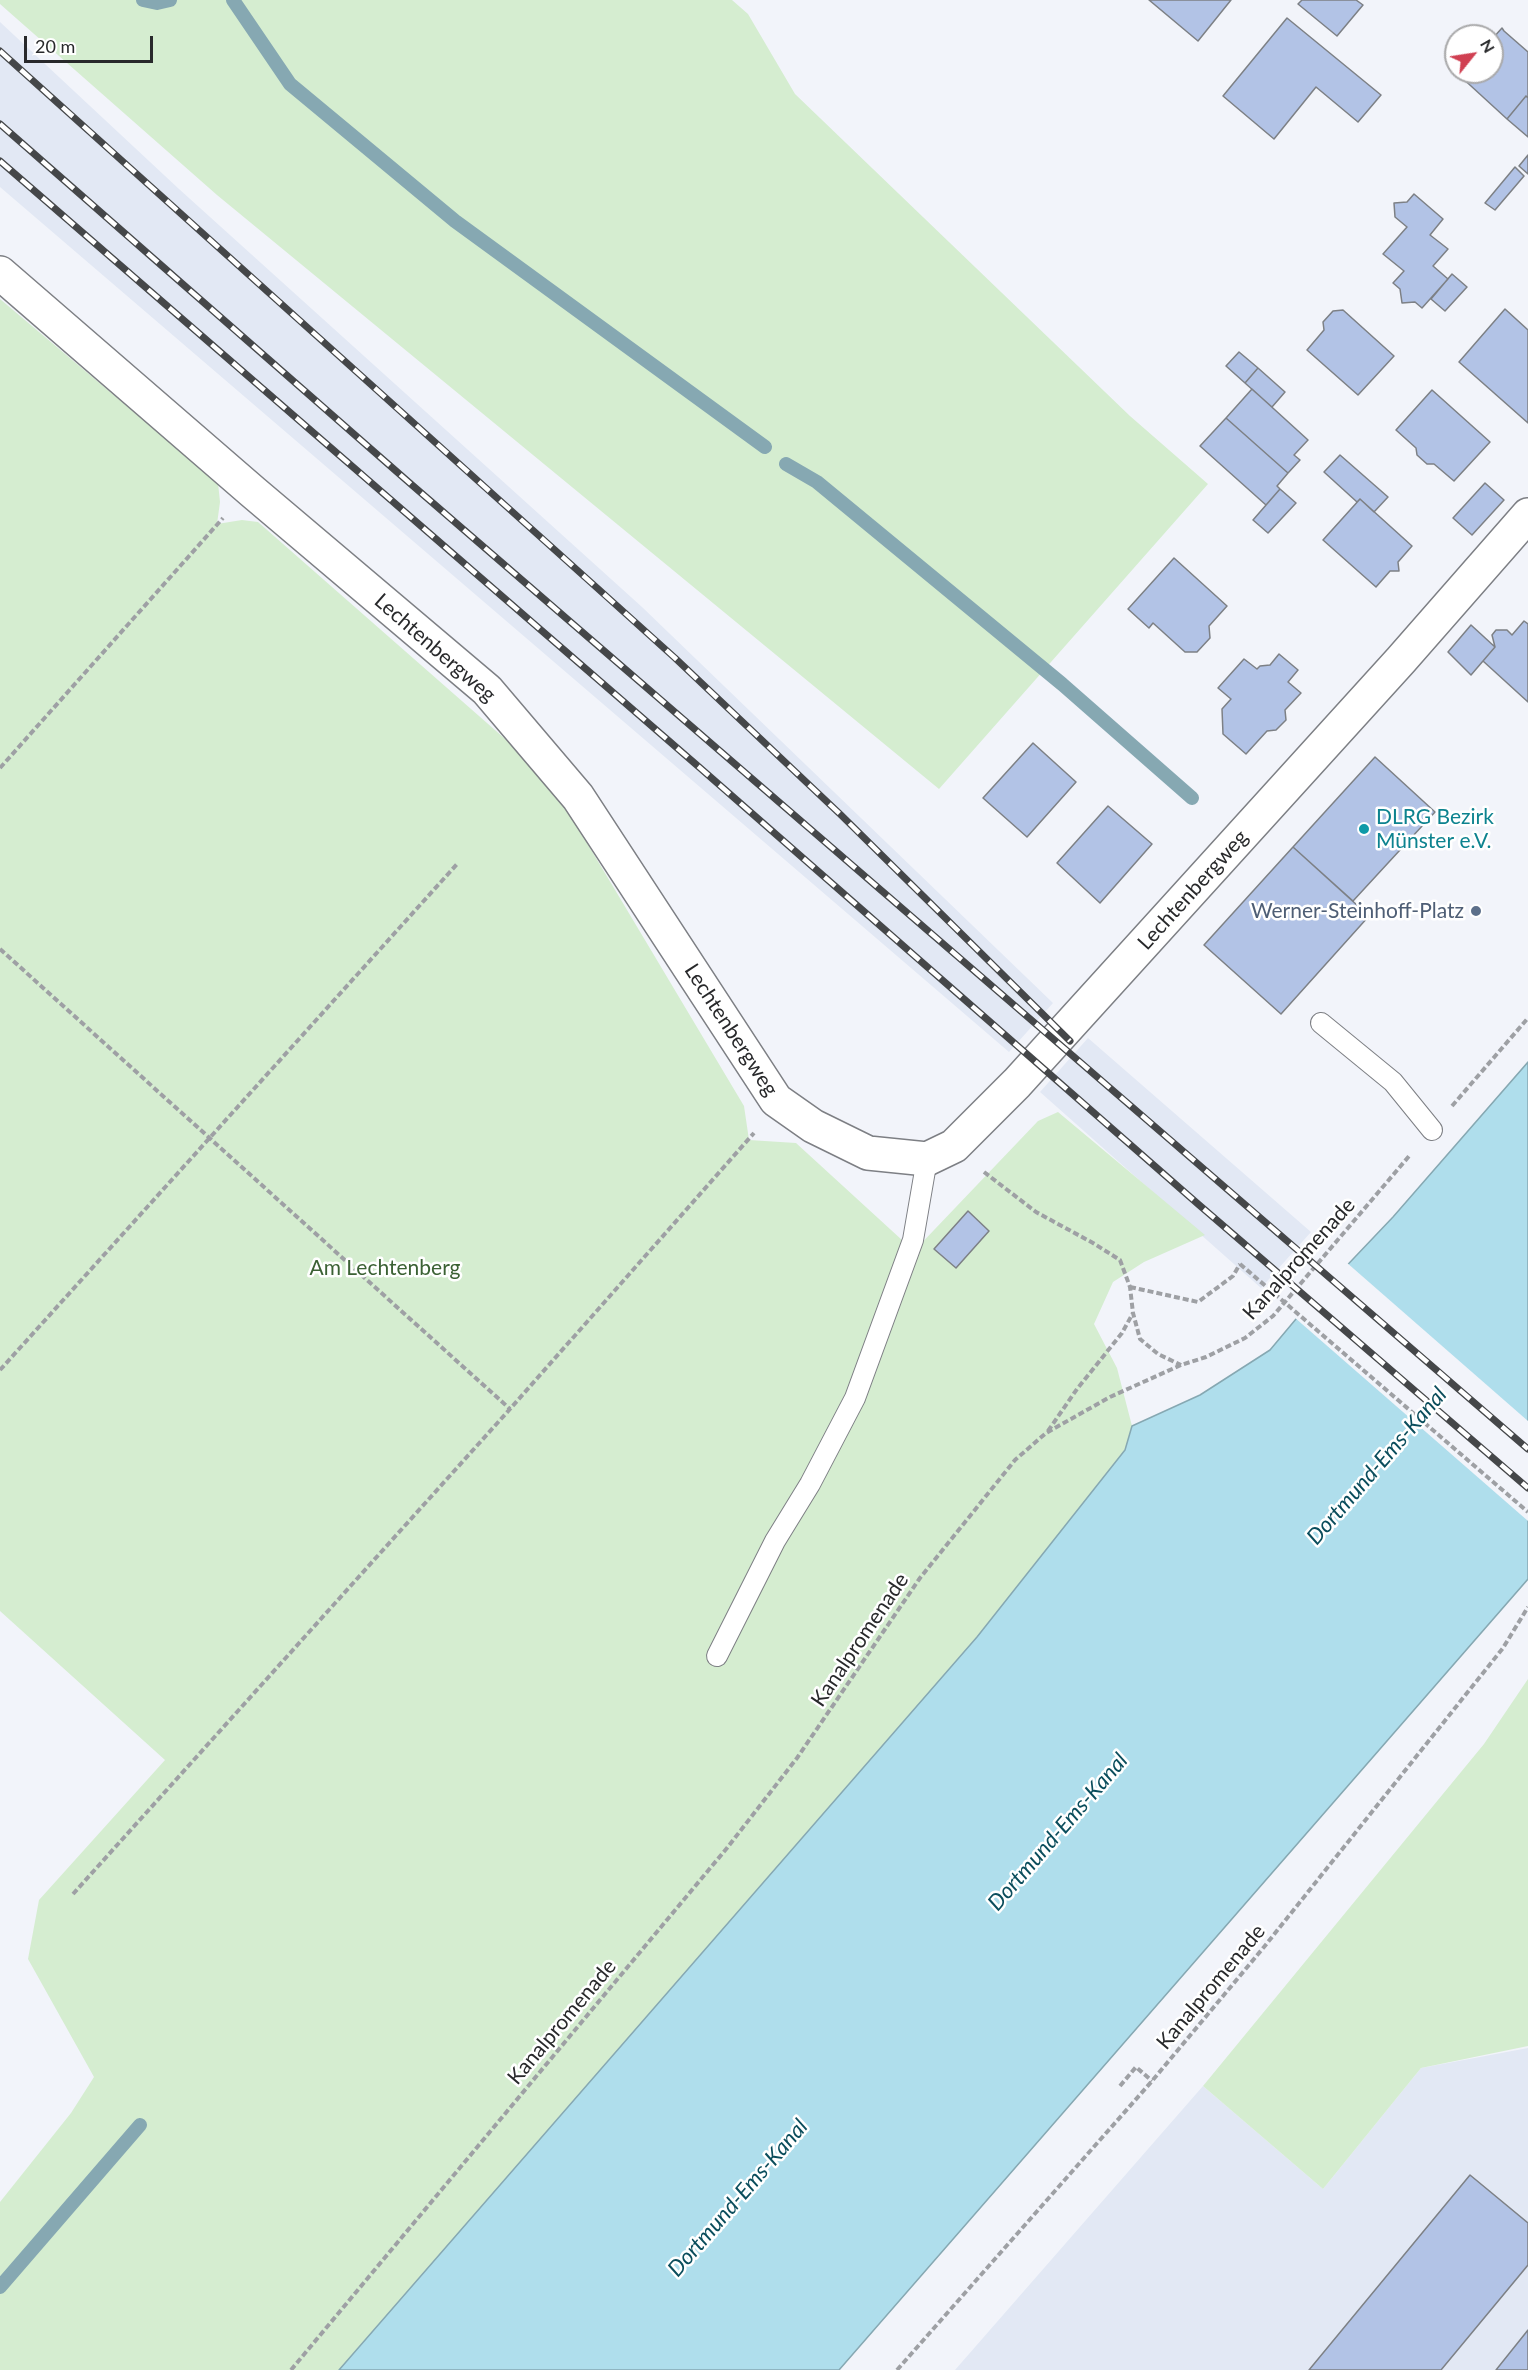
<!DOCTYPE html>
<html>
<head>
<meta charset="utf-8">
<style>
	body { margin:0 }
	#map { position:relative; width:1528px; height:2370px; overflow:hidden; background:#f2f4fa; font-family:Lato,sans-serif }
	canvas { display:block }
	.north { position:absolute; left:1444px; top:24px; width:60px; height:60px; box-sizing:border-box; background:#fff; border:2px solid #a9a9aa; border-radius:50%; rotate:60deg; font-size:16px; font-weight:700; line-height:24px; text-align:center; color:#28292b }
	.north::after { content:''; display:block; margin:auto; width:21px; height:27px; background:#d04052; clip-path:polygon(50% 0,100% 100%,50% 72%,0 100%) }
	.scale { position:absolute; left:24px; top:36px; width:129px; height:27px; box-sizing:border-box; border:3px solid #28292b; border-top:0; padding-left:8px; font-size:18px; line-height:21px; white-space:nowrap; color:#28292b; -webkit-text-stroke:4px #fff; paint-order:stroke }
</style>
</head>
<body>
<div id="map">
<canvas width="1528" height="2370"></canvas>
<div class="north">N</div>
<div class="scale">20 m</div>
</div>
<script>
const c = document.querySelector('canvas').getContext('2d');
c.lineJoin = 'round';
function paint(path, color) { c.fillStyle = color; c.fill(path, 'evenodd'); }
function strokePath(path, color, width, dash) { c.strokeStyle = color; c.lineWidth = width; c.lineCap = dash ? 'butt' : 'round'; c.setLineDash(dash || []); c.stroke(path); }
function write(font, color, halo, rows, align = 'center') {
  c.font = font + ' Lato,sans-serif'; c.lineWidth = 5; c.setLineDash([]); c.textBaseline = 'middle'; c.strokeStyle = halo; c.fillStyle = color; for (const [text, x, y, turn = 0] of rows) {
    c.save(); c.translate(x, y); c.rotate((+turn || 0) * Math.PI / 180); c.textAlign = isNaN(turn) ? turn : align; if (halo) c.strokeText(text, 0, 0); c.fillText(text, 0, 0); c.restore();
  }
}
paint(new Path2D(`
	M0 22 179 189 642 607 1053 1003 1009 1052 0 187Z
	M1088 1038 1311 1232 1261 1288 1040 1092Z
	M1528 2048V2370H955L1203 2086 1323 2189 1421 2068Z`), '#e2e8f4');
paint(new Path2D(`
	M0 0H732L748 14 795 94 1130 416 1208 484 939 789 217 195 0 4Z
	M0 299 218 483 220 502 217 524 242 520 258 522 528 759 559 796 744 1106 749 1140 796 1143 914 1251 1038 1121 1058 1112 1205 1235 1144 1262 1113 1282 1094 1324 1117 1368 1132 1426 1125 1450 977 1637 339 2370H0V2202L71 2113 94 2077 28 1959 39 1900 165 1760 0 1611Z
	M1528 1679V2046L1421 2068 1323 2189 1203 2086 1484 1744Z`), '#d5edd0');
const water = new Path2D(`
	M1528 1062V1579L839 2370H339L977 1637 1125 1450 1132 1426 1200 1395 1270 1350 1296 1319 1393 1217Z`);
paint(water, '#afdeec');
strokePath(water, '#86a8b2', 1.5);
paint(new Path2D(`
	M1346 1262 1528 1421V1521L1294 1317Z`), '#f2f4fa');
strokePath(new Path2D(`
	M143 0 157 3 170 0
	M233 0 290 84 455 221 765 447
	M786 464 817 482 1062 684 1192 798
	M0 2287 140 2125`), '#86a8b2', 14);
const building = new Path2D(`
	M1149 0H1231L1198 41Z
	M1302 0H1356L1363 5 1337 36 1298 4Z
	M1287 18 1381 95 1358 122 1316 87 1274 139 1223 96Z
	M1502 28 1504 31 1528 52V98L1526 96 1507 119 1459 75 1462 72H1492V39Z
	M1526 96 1528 98V137L1507 119Z
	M1528 155V174L1519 166Z
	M1515 167 1524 176 1495 210 1485 203Z
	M1414 194 1443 219 1430 235 1448 249 1433 266 1448 279 1422 308 1415 302 1402 303 1400 289 1393 283 1404 271 1383 254 1407 227 1395 217 1394 203 1407 202Z
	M1452 274 1467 287 1445 311 1431 299Z
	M1505 309 1528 330V423L1459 362Z
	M1343 310 1394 356 1358 395 1307 350 1324 330 1323 322 1333 311Z
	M1239 352 1258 368 1245 383 1226 366Z
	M1258 368 1285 392 1272 407 1245 383Z
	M1252 389 1308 440 1294 455 1300 460 1288 473 1226 418Z
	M1432 390 1490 442 1454 481 1434 464H1427L1417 455 1416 448 1396 430Z
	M1226 418 1288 473 1277 486 1280 489 1266 505 1200 446Z
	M1340 455 1388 497 1374 512 1360 499 1357 502 1324 472Z
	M1485 483 1504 500 1472 535 1453 518Z
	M1280 489 1296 503 1268 533 1253 520Z
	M1360 499 1412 546 1398 562 1399 571H1390L1376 587 1323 540Z
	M1174 558 1227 606 1209 626 1210 638 1197 652H1185L1153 623 1149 628 1128 609Z
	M1524 621 1528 624V702L1483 661 1495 647 1492 635 1496 630H1507L1512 635Z
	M1471 625 1495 647 1471 675 1448 652Z
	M1279 654 1298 670 1288 682 1301 693 1285 710 1286 720 1276 730 1267 731 1246 754 1223 734 1222 709 1231 699 1218 688 1244 659 1257 669 1260 666 1270 665Z
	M1033 743 1076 782 1027 837 983 798Z
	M1375 757 1435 812 1353 901 1293 847Z
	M1108 806 1152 844 1100 903 1057 863Z
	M1293 847 1369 916 1281 1014 1204 945Z
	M968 1211 989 1231 956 1268 934 1249Z
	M1470 2175 1528 2223V2265L1441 2370H1309Z
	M1528 2330V2370H1496Z`);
paint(building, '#b2c3e6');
strokePath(building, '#7d8085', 1.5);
const lane = new Path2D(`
	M1321 1023 1393 1082 1432 1130
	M717 1656 775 1541 810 1484 855 1398 913 1240 927 1159`);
const street = new Path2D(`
	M0 273 253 492 487 690 578 797 776 1100 813 1126 868 1153 927 1159 954 1146 1017 1083 1401 660 1528 515`);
strokePath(lane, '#7d7f84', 22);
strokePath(street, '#7d7f84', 36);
strokePath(new Path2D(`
	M0 768 223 518
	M0 949 510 1409
	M1452 1106 1528 1018
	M984 1172 1036 1212 1093 1243 1120 1260 1130 1287 1133 1313 1140 1339 1158 1354 1181 1365
	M1130 1287 1198 1302 1233 1276 1240 1264
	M0 1370 458 863
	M1048 1431 1077 1389 1122 1333 1133 1313
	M73 1894 510 1409 754 1133
	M1120 2086 1136 2067 1152 2081
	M291 2370 727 1848 797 1758 920 1578 1015 1460 1046 1433 1110 1397 1181 1365 1206 1357 1245 1338 1273 1316 1410 1155
	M897 2370 1152 2081 1264 1947 1503 1648 1528 1607`), '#9ea0a4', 4, [6, 3]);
strokePath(lane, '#fff', 20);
strokePath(street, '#fff', 33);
const rail = new Path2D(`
	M0 51 675 658 841 815 1070 1041
	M0 124 412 485 1528 1449
	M0 161 699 767 1198 1204 1528 1488`);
strokePath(rail, '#454749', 7);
strokePath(rail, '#fff', 4.5, [14]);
strokePath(new Path2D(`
	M1240 1264 1528 1512`), '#9ea0a4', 4, [6, 3]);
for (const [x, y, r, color] of [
	[1364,829,6,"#0f9aa8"],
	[1476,911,6,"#5c6f8a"]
]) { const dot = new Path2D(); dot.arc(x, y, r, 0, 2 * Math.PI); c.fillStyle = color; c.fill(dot); strokePath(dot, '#fff', 2); }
write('21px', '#28292b', '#fff', [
	["Lechtenbergweg",435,648,41],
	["Lechtenbergweg",1193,890,-48],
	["Lechtenbergweg",731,1030,57],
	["Kanalpromenade",1299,1259,-48],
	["Kanalpromenade",860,1640,-56],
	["Kanalpromenade",1211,1987,-50],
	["Kanalpromenade",562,2022,-50]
]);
write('21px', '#0d838f', '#fff', [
	["DLRG Bezirk",1376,817],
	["Münster e.V.",1376,841]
], 'left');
write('21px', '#4e5e75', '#fff', [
	["Werner-Steinhoff-Platz",1464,911]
], 'right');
write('21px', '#3b6134', '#fff', [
	["Am Lechtenberg",385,1268]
]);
write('italic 22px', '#0a4d5c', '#fff', [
	["Dortmund-Ems-Kanal",1377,1466,-49],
	["Dortmund-Ems-Kanal",1058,1832,-49],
	["Dortmund-Ems-Kanal",738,2198,-49]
]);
</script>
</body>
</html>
